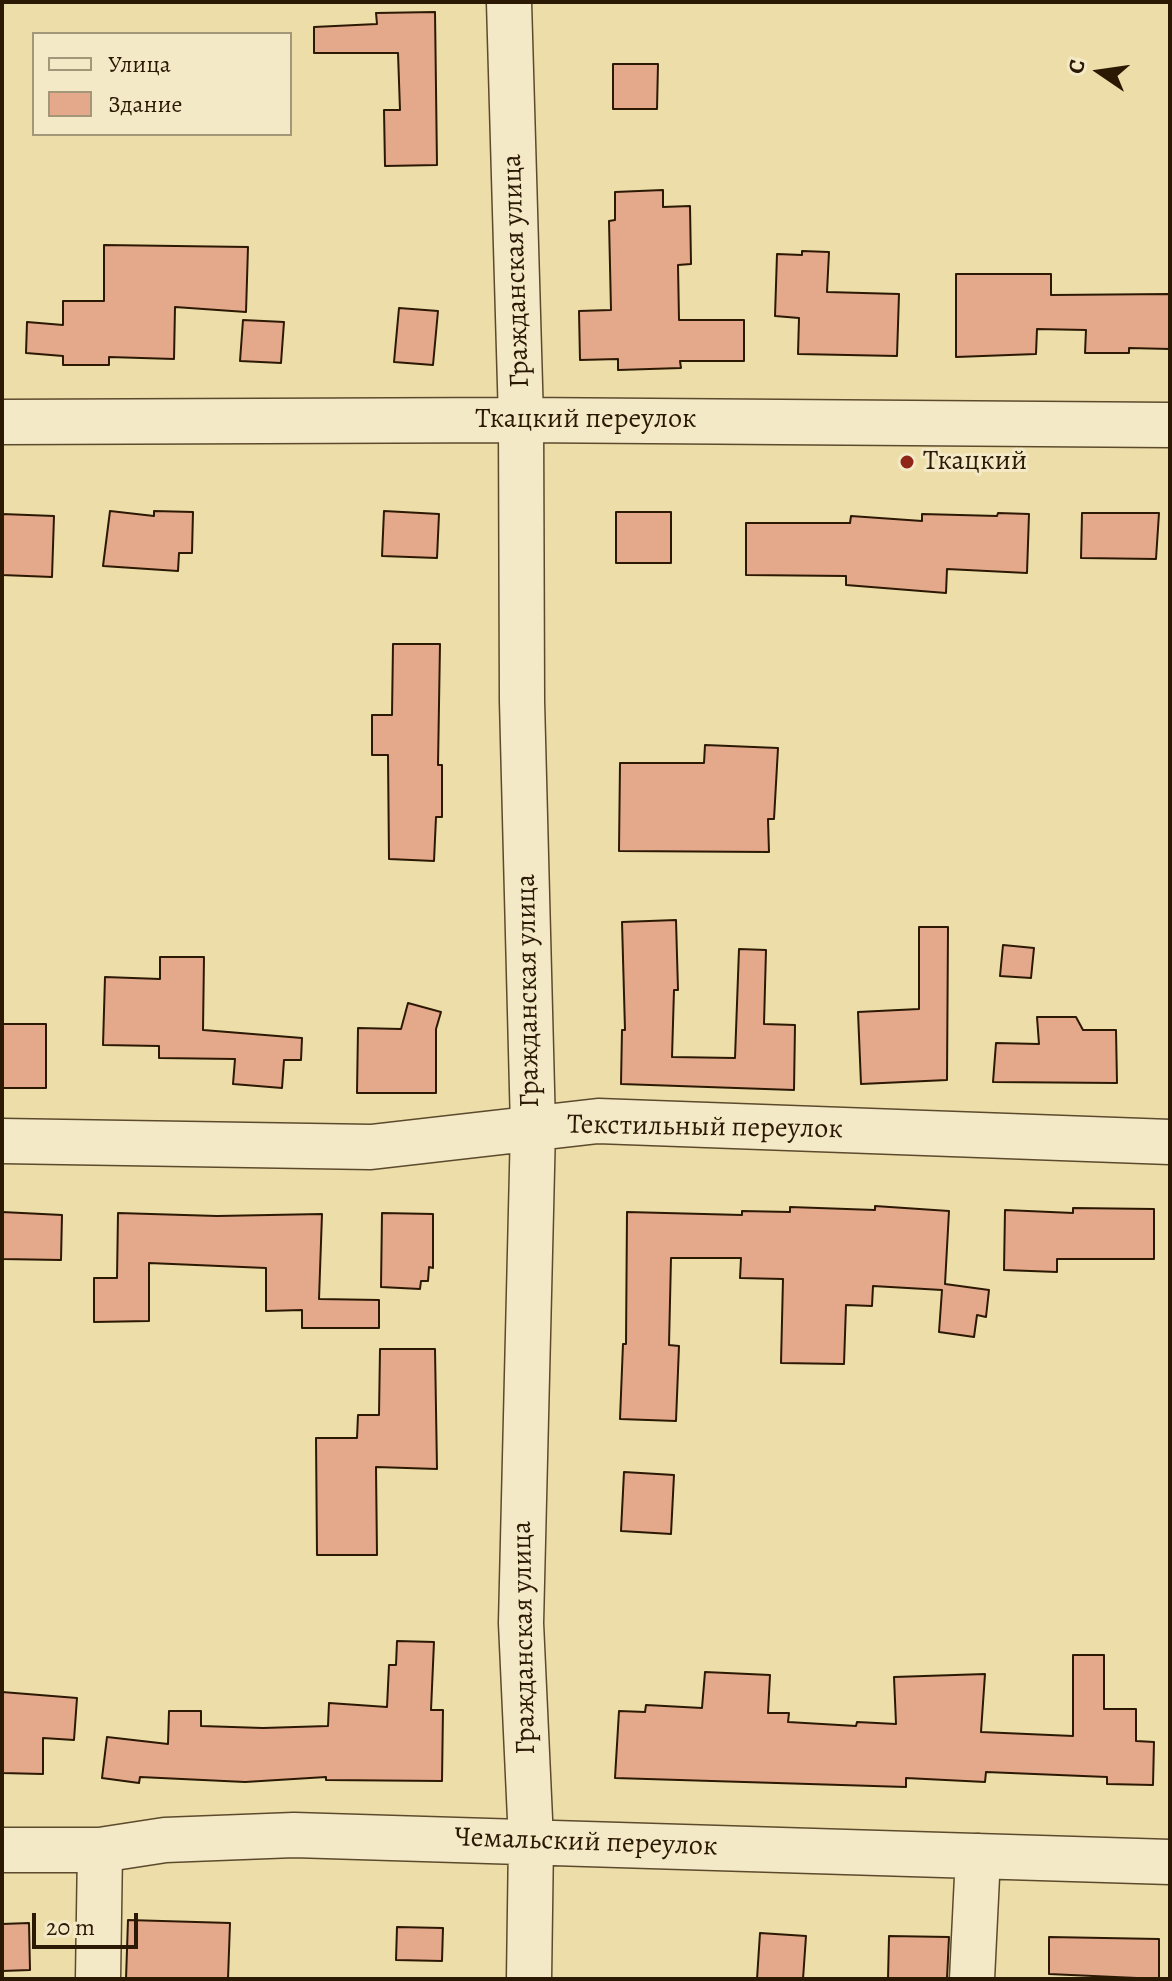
<!DOCTYPE html>
<html>
<head>
<meta charset="utf-8">
<style>
	body { margin:0 }
	#map { position:relative; width:1172px; height:1981px; overflow:hidden; background:#eddda9; font-family:Alegreya,serif }
	canvas { display:block }
	.frame { position:absolute; inset:0; border:4px solid #2c1904; pointer-events:none }
	.legend { position:absolute; left:32px; top:32px; width:260px; height:104px; box-sizing:border-box; background:#f3e9c7; border:2px solid #a39679; margin:0; padding:10px 14px; list-style:none; font-size:24px; color:#2c1904 }
	.legend li { display:flex; align-items:center; gap:16px; height:40px }
	.legend b { width:40px; border:2px solid #a39679 }
	.north { position:absolute; left:1060px; top:32px; width:80px; height:80px; -webkit-text-stroke:6px #f3e9c7; paint-order:stroke; rotate:283deg; font-size:22px; font-weight:700; line-height:32px; text-align:center; color:#2c1904 }
	.north::after { content:''; display:block; margin:auto; width:28px; height:36px; background:#2c1904; clip-path:polygon(50% 0,100% 100%,50% 72%,0 100%) }
	.scale { position:absolute; left:32px; top:1913px; width:106px; height:36px; box-sizing:border-box; border:4px solid #2c1904; border-top:0; padding-left:10px; font-size:24px; line-height:28px; white-space:nowrap; color:#2c1904; -webkit-text-stroke:6px #f3e9c7; paint-order:stroke }
</style>
</head>
<body>
<div id="map">
<canvas width="1172" height="1981"></canvas>
<div class="frame"></div>
<ul class="legend">
<li><b style="height:10px;background:#f3e9c7"></b>Улица</li>
<li><b style="height:22px;background:#e4a98b"></b>Здание</li>
</ul>
<div class="north">С</div>
<div class="scale">20 m</div>
</div>
<script>
const c = document.querySelector('canvas').getContext('2d');
c.lineJoin = 'round';
function paint(path, color) { c.fillStyle = color; c.fill(path, 'evenodd'); }
function strokePath(path, color, width, dash) { c.strokeStyle = color; c.lineWidth = width; c.lineCap = dash ? 'butt' : 'round'; c.setLineDash(dash || []); c.stroke(path); }
function write(font, color, halo, rows, align = 'center') {
  c.font = font + ' Alegreya,serif'; c.lineWidth = 6; c.setLineDash([]); c.textBaseline = 'middle'; c.strokeStyle = halo; c.fillStyle = color; for (const [text, x, y, turn = 0] of rows) {
    c.save(); c.translate(x, y); c.rotate((+turn || 0) * Math.PI / 180); c.textAlign = isNaN(turn) ? turn : align; if (halo) c.strokeText(text, 0, 0); c.fillText(text, 0, 0); c.restore();
  }
}
const building = new Path2D(`
	M435 12 437 165 385 166 384 110H400L398 53H314V27L377 24 376 13Z
	M613 64H658L657 109H613Z
	M663 190V207L690 206 691 264 678 265 679 320H744V361H680L681 368 618 370V359L580 360 579 311 611 310 609 221 615 220V192Z
	M104 245 248 247 246 312 175 307 174 359 109 357V365H63V356L26 353 27 322 63 325V301H104Z
	M802 251 829 252 827 292 899 294 897 356 798 354 799 318 775 316 777 254 802 255Z
	M956 274H1051V295L1170 294V349L1129 348V353H1085L1086 330 1037 329 1036 354 956 357Z
	M399 308 438 311 433 365 394 362Z
	M243 320 284 322 281 363 240 361Z
	M110 511 154 516V511L193 512 192 553H179L178 571 103 566Z
	M384 511 439 514 437 558 382 556Z
	M616 512H671V563H616Z
	M998 513 1029 514 1027 573 947 569 946 593 846 585V576L746 575V523H850L851 516 922 521V514L997 516Z
	M1082 513H1159L1156 559 1081 558Z
	M2 514 54 516 52 577 2 575Z
	M393 644H440L438 765H442V817H436L434 861 389 859 388 755H372V715H392Z
	M705 745 778 748 774 819H768L769 852 619 851 620 763H704Z
	M676 920 678 990H674L672 1057 735 1058 739 949 766 950 764 1024 795 1025 794 1090 621 1084 622 1030H625L622 922Z
	M919 927H948L947 1080 861 1084 858 1012 919 1009Z
	M1003 945 1034 948 1031 978 1000 976Z
	M160 957H204L203 1030 302 1038 301 1060H284L282 1088 233 1084 235 1059 159 1058V1046L103 1045 105 977 160 979Z
	M408 1003 441 1012 436 1029V1093H357L358 1028 401 1029Z
	M1037 1017H1076L1083 1030H1116L1117 1083 993 1082 996 1043 1039 1044Z
	M2 1024H46V1088H2Z
	M875 1206 949 1211 945 1284 989 1290 986 1317 977 1315 974 1337 939 1332 942 1290 873 1286 872 1306 846 1305 844 1364 781 1363 783 1279 740 1278 741 1258H671L669 1345 679 1346 676 1421 620 1419 623 1344H626L627 1212 742 1215V1211L790 1212V1207L875 1210Z
	M1073 1208 1154 1209V1259H1057V1272L1004 1270 1005 1210 1073 1213Z
	M2 1212 62 1215 61 1260 2 1259Z
	M118 1213 217 1216 322 1214 319 1299 379 1300V1328H302V1310L266 1311V1268L149 1263V1321L94 1322V1278H117Z
	M382 1213 433 1214V1268L429 1267 428 1281H421L420 1289 381 1287Z
	M380 1349H435L437 1469 376 1467 377 1555H317L316 1438H357L358 1415H379Z
	M624 1472 674 1475 671 1534 621 1531Z
	M397 1641 434 1642 431 1710H443L442 1781 326 1780V1777L245 1782 140 1777 139 1783 102 1778 107 1737 168 1744 169 1711H201V1726L263 1728 328 1726 329 1703 387 1707 389 1665H396Z
	M1073 1655H1104V1709H1136V1741L1154 1742 1153 1785 1107 1784V1777L986 1772 985 1782 906 1778V1787L615 1778 619 1711 645 1712 646 1705 702 1708 705 1672 770 1675 768 1713H789L788 1722 856 1726 857 1722 896 1724 894 1677 985 1674 981 1732 1073 1736Z
	M2 1692 77 1698 74 1740 43 1738V1774L2 1773Z
	M128 1920 230 1923 228 1979H126Z
	M29 1923 30 1970 2 1971V1924Z
	M397 1927 443 1928 442 1961 396 1960Z
	M760 1933 806 1936 803 1979H757Z
	M889 1936 949 1937 947 1978 888 1979Z
	M1049 1937 1159 1939V1979L1049 1974Z`);
paint(building, '#e4a98b');
strokePath(building, '#2c1904', 2);
const minor = new Path2D(`
	M509 2 521 420 522 701 533 1128 521 1623 531 1841 529 1979
	M2 422 521 420 1170 425
	M2 1141 371 1147 598 1121 1170 1142
	M2 1850H100L165 1840 294 1835 1170 1862
	M98 1979 100 1850
	M972 1979 978 1856`);
strokePath(minor, '#5c4a2d', 47);
strokePath(minor, '#f3e9c7', 44);
for (const [x, y, r, color] of [
	[907,462,8,"#8f2418"]
]) { const dot = new Path2D(); dot.arc(x, y, r, 0, 2 * Math.PI); c.fillStyle = color; c.fill(dot); strokePath(dot, '#f3e9c7', 3); }
write('28px', '#2c1904', '#f3e9c7', [
	["Гражданская улица",517,271,-92],
	["Ткацкий переулок",586,420],
	["Гражданская улица",529,991,-91],
	["Текстильный переулок",705,1128,1],
	["Гражданская улица",525,1638,-91],
	["Чемальский переулок",586,1843,2]
]);
write('28px', '#2c1904', '#f3e9c7', [
	["Ткацкий",923,462]
], 'left');
</script>
</body>
</html>
